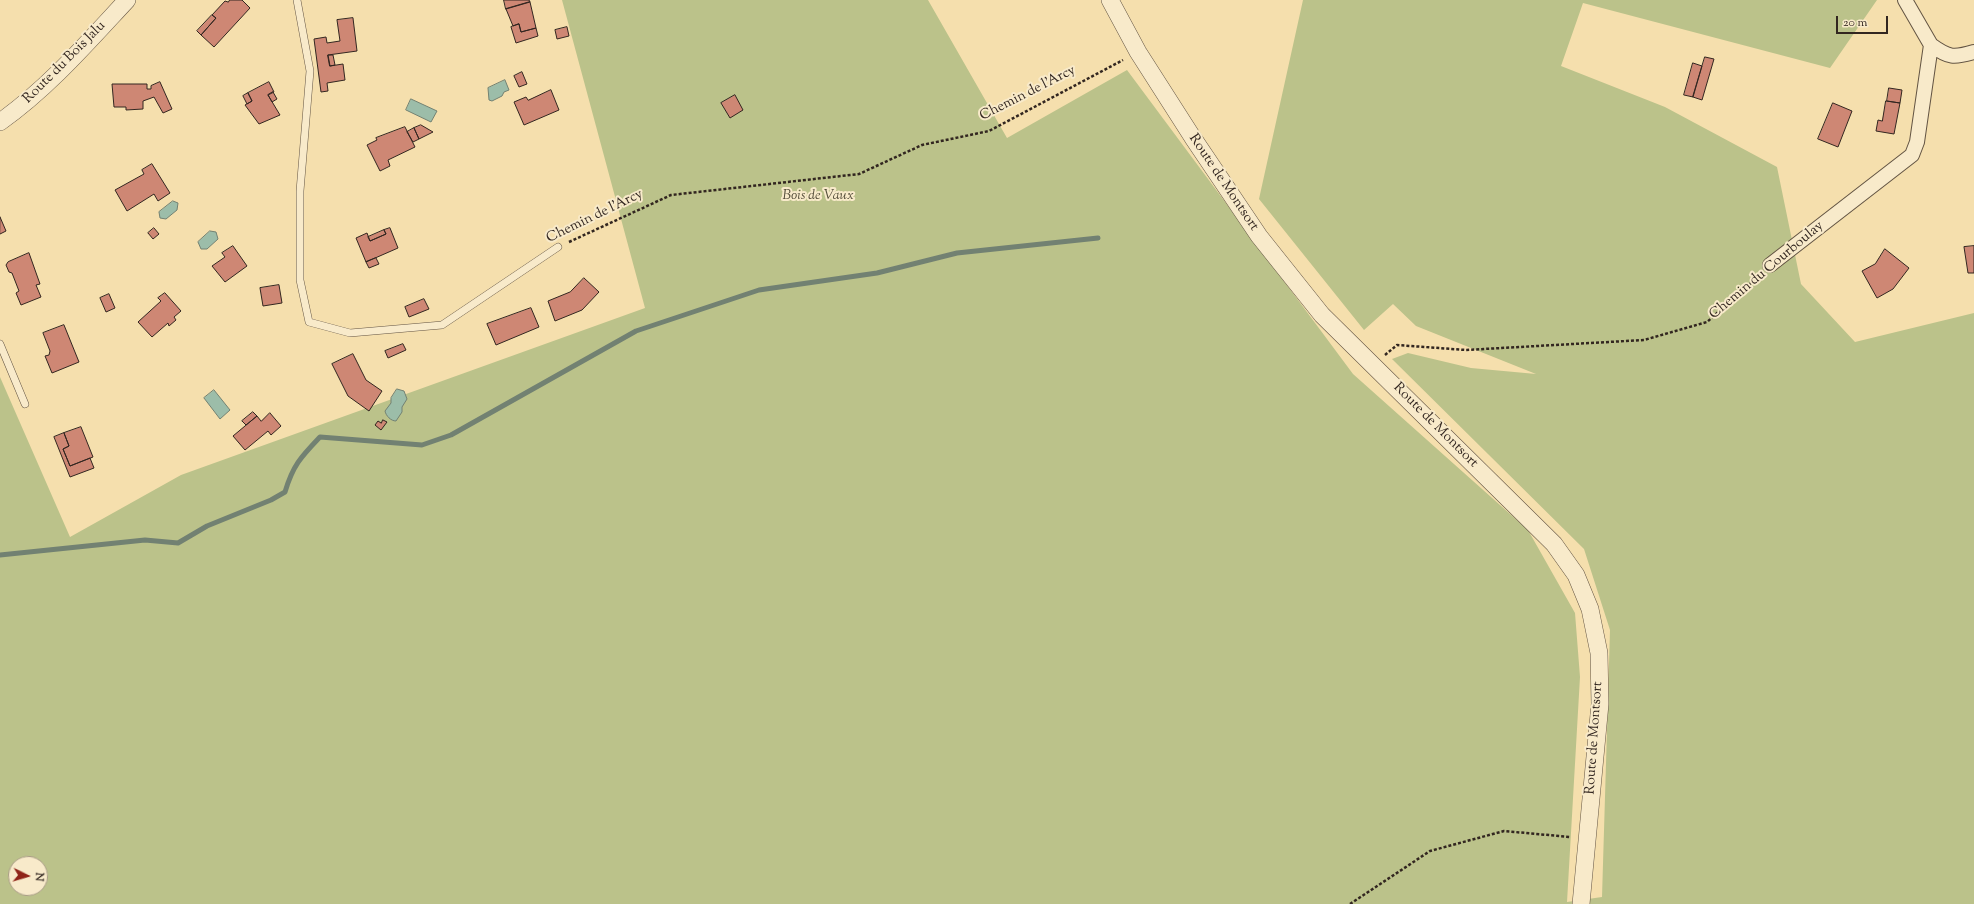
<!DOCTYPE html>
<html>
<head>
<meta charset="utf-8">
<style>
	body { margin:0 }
	#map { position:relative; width:1974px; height:904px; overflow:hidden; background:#f5dfad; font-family:"Sorts Mill Goudy",serif }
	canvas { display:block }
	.north { position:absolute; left:8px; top:856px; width:40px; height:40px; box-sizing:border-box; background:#f8eaca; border:1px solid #a99c86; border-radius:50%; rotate:95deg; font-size:11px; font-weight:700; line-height:16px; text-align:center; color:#322620 }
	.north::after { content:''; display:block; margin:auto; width:14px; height:18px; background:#8f2418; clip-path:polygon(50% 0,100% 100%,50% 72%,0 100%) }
	.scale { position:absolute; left:1836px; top:16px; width:52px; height:18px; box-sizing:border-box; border:2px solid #322620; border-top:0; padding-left:5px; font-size:12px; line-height:14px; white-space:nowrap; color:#322620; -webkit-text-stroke:3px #f8eaca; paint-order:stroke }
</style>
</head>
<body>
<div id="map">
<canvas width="1974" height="904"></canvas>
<div class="north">N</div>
<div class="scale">20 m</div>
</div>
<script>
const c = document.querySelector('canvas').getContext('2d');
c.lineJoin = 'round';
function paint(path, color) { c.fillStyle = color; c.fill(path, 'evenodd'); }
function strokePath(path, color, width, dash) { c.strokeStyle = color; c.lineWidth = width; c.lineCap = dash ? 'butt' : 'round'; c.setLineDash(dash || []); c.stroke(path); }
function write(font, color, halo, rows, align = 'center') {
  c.font = font + ' "Sorts Mill Goudy",serif'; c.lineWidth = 4; c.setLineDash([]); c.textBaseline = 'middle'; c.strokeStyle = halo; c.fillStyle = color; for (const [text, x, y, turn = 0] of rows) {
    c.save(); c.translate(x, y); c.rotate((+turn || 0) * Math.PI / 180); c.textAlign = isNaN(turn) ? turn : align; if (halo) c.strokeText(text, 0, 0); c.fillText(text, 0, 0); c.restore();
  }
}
paint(new Path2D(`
	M562 0H928L1007 138 1127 70 1353 374 1528 530 1575 613 1580 677 1567 902 1602 897 1610 630 1584 549 1392 359 1408 353 1471 368 1536 374 1416 326 1393 304 1364 330 1259 199 1303 0H1877L1830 68 1583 3 1561 66 1665 107 1777 167 1801 284 1855 342 1974 313V904H0V377L70 537 181 475 645 308ZM16 864H40V888H16Z`), '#bbc28a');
const water = new Path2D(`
	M505 80 509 90 504 92 502 96 492 101 489 100 488 88Z
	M411 99 437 111 431 122 406 110Z
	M173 201 178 203 177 210 166 219 160 218 159 212Z
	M210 231 216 232 218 239 207 249H201L198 242Z
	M397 389 404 391 407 399 402 407V412L396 421C391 421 386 416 385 411L391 403V398Z
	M214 390 230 410 220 419 204 398Z`);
paint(water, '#9cbda9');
strokePath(water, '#728172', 1);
strokePath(new Path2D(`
	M0 555 145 540 178 543 207 526 271 500 285 492C293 465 301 457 320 437L422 445 451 435 636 331 759 290 877 273 957 253 1098 238`), '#728172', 5);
const building = new Path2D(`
	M230 0H242L250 8 214 47 201 35 216 18 212 15 225 1 228 2Z
	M504 0H529L530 2 506 9Z
	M530 2 536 28 521 32 519 24 513 26 506 9Z
	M212 15 216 18 201 35 197 31Z
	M353 18 357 51 328 55 330 66 343 64 345 80 327 83 328 91 321 92 314 39 326 37 327 43 340 41 337 20Z
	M519 24 521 32 536 28 538 36 516 43 511 27Z
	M567 27 569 36 557 39 555 30Z
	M328 55H333L335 65 330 66Z
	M1705 57 1714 59 1702 100 1693 97Z
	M1693 63 1702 66 1693 97 1684 95Z
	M522 72 527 84 519 87 514 76Z
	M160 82 172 109 163 113 154 97 143 101V109L126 110V107H114L112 84H147V89H151V86Z
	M269 82 274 92 268 95 280 115 259 124 245 105 252 101 248 93Z
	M1889 88 1902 90 1900 103 1887 101Z
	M551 90 559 110 524 125 514 102 526 97 528 100Z
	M273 92 277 99 272 102 268 95Z
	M248 93 252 101 247 104 243 96Z
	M735 95 743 110 730 118 721 103Z
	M1886 101 1900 103 1894 134 1876 131 1878 120 1882 121Z
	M1833 103 1852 111 1838 147 1818 139Z
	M421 125 433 132 419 139 414 128Z
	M405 127 415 147 388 160 390 166 380 171 367 145 377 140 376 138Z
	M414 128 419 139 413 142 407 132Z
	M152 164 170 193 158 201 154 194 127 211 115 190 144 174 142 170Z
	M0 217 6 231 0 234Z
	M154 228 159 234 153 239 148 233Z
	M390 228 398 248 366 262 356 238 367 233 370 241 386 234 384 230Z
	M384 230 386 234 370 241 368 237Z
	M233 246 247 266 225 282 212 266 225 257 222 253Z
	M1974 246V273H1968L1964 247Z
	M1885 249 1909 268 1893 289 1877 298 1862 271 1875 264Z
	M29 253 40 284 36 285 41 297 21 305 16 293 19 291 12 273 9 272 6 265 8 262Z
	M376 258 379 264 369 268 366 262Z
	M584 278 599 292 582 310 555 321 548 301 570 292Z
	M279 285 282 303 263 306 260 288Z
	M165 293 181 311 174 317 176 320 169 326 168 323 152 337 138 322 161 301 158 298Z
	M109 294 115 308 106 312 100 298Z
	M424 299 429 309 409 317 405 307Z
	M531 308 539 327 496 345 487 324Z
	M64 325 79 362 52 373 45 356 49 355 50 351 43 333Z
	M403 344 406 350 388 358 385 351Z
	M353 354 366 380 382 391 369 411 348 396 332 364Z
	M253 412 257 416 246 425 242 421Z
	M270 413 281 426 271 435 268 431 245 450 233 436 257 416 261 421Z
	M383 420 387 422 381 430 375 425 378 421 381 423Z
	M81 427 93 457 70 466 63 449 69 446 64 433Z
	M64 433 69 446 63 449 70 466 90 458 94 468 70 477 54 437Z`);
paint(building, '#ce8774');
strokePath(building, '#322620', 1);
const service = new Path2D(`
	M297 0 310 71 300 191V280L309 322 350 333 442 325 558 247
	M0 344 25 404`);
const minor = new Path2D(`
	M1931 45C1949 58 1954 58 1974 52
	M1770 265 1912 155 1917 142 1931 45 1905 0`);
const tertiary = new Path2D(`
	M1110 0 1138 52 1193 138 1259 236 1322 315 1554 544 1576 575 1590 609 1599 653 1600 704 1581 904
	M0 122C48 88 87 43 127 0`);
strokePath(service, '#635443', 8);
strokePath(minor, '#635443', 16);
strokePath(tertiary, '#635443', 18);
strokePath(new Path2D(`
	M569 242 671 195 859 174 922 145 989 131 1123 60
	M1385 355 1397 345 1466 350 1644 340 1707 322 1760 275
	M1350 904 1430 851 1504 831 1570 837`), '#322620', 2.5, [3, 2]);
strokePath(service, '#f8eaca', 7);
strokePath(minor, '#f8eaca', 14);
strokePath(tertiary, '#f8eaca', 17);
write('14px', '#322620', '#f8eaca', [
	["Route du Bois Jalu",65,63,-45],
	["Chemin de l'Arcy",1028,94,-27],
	["Route de Montsort",1223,183,56],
	["Chemin de l'Arcy",595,217,-26],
	["Chemin du Courboulay",1767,271,-40],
	["Route de Montsort",1435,426,45],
	["Route de Montsort",1595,738,-86]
]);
write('italic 14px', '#544d3a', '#f8eaca', [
	["Bois de Vaux",818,197]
]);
</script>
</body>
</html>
